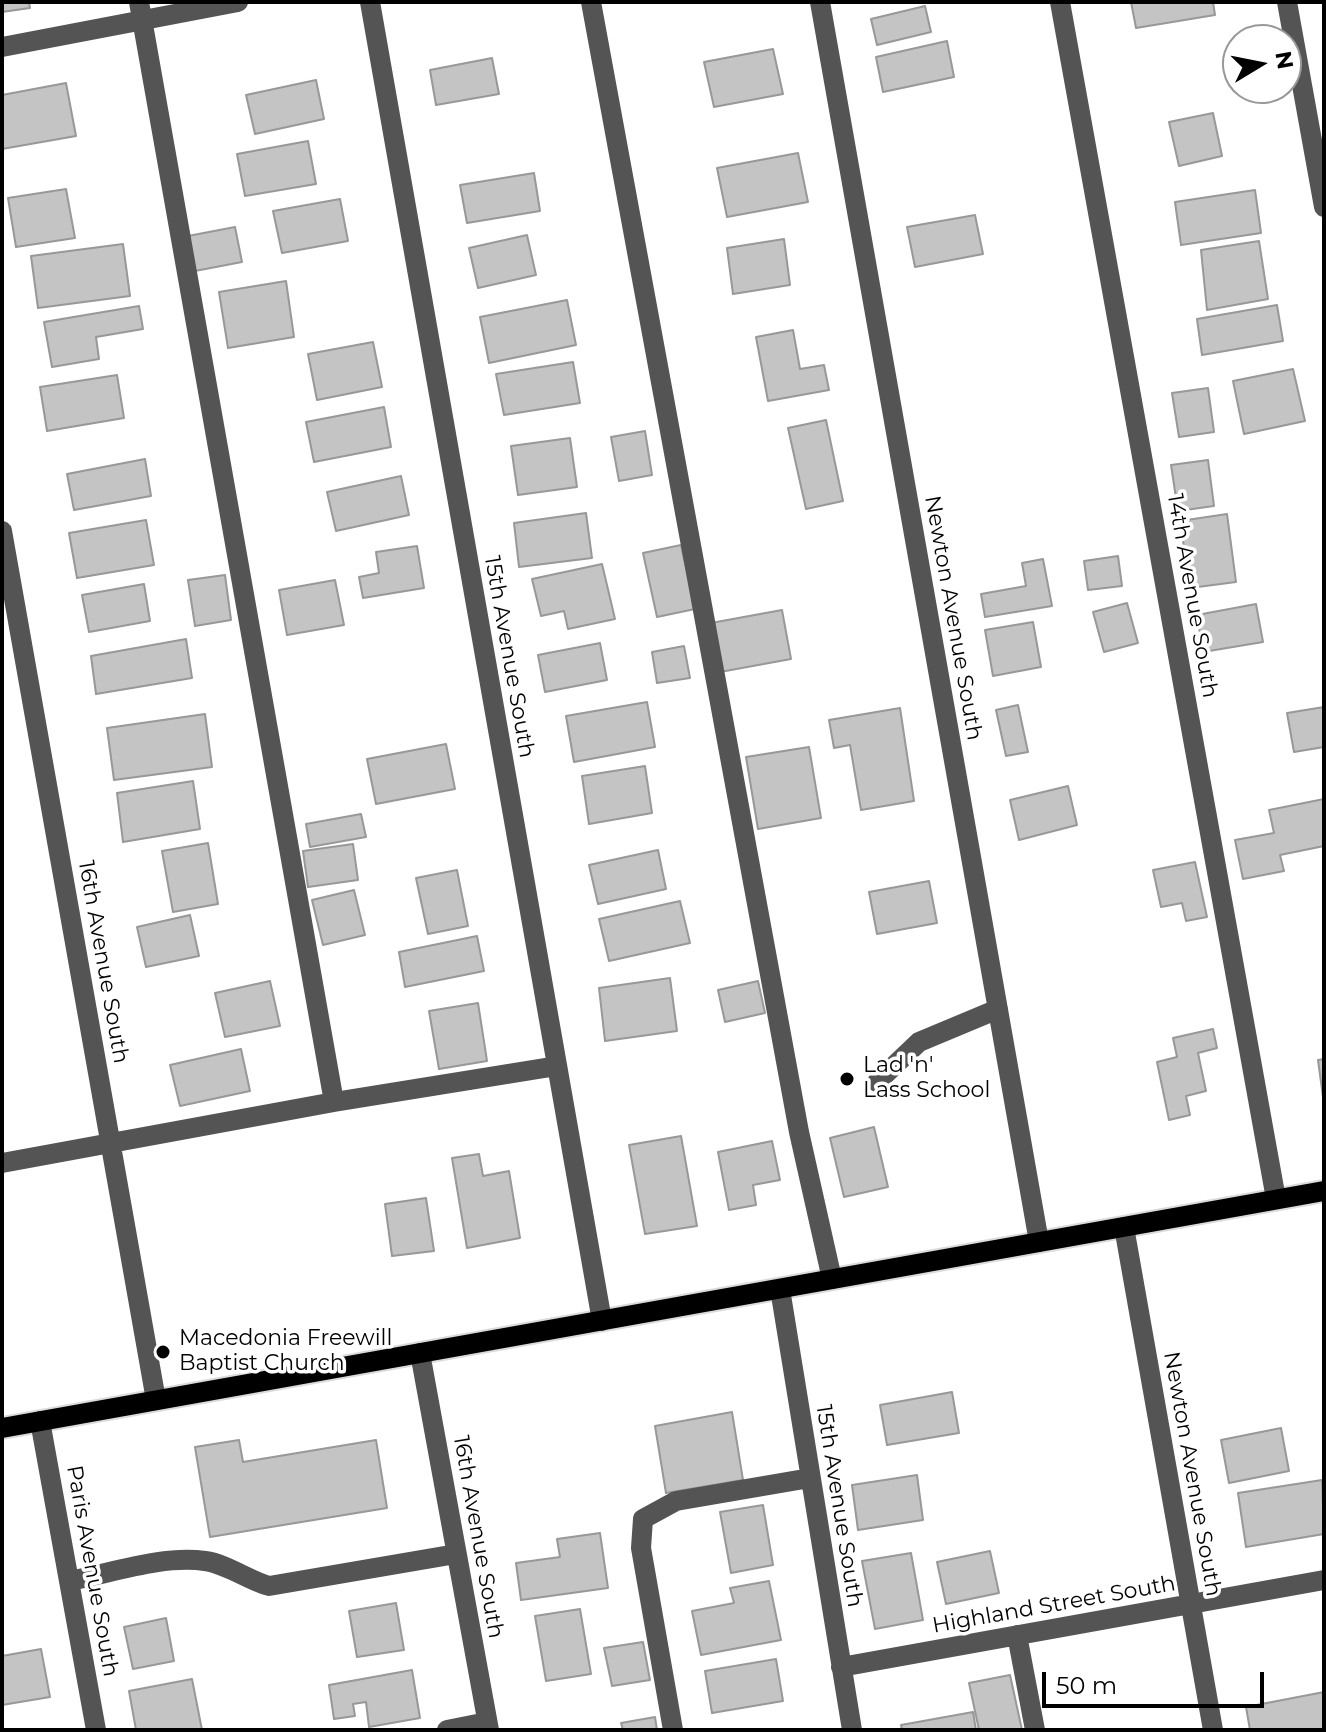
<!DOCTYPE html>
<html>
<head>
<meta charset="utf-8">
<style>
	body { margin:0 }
	#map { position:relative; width:1326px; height:1732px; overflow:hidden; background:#fff; font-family:Montserrat,sans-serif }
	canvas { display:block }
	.frame { position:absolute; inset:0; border:4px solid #000; pointer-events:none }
	.north { position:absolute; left:1222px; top:24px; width:80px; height:80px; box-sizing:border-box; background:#fff; border:2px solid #999; border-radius:50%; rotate:80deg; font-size:22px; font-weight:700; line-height:32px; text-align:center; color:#000 }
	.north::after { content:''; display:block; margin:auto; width:28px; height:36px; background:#000; clip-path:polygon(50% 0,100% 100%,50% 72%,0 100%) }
	.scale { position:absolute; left:1042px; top:1672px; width:222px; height:36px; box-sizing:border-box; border:4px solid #000; border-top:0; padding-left:10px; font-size:24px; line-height:28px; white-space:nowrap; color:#000; -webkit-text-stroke:6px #fff; paint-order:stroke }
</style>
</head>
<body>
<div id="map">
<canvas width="1326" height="1732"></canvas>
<div class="frame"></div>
<div class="north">N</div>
<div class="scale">50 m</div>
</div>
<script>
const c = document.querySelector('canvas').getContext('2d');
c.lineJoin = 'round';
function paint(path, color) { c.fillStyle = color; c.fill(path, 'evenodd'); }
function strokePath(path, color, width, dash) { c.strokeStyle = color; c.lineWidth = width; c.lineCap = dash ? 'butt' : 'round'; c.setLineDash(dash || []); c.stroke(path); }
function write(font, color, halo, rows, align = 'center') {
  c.font = font + ' Montserrat,sans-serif'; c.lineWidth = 7; c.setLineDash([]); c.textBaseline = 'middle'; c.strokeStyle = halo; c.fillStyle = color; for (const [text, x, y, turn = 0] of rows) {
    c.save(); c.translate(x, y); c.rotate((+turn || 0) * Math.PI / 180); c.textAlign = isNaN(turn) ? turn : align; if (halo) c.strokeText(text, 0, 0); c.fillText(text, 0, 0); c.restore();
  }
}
const building = new Path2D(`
	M2 2H29L30 8 2 12Z
	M1131 2H1213L1215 15 1136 28Z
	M925 6 931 32 877 45 871 19Z
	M947 41 954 77 883 92 876 57Z
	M773 49 783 94 714 107 704 62Z
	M492 58 499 94 436 105 430 70Z
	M316 80 324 119 255 134 246 95Z
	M66 83 76 136 2 149V95Z
	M1213 113 1222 156 1179 166 1169 122Z
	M308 141 316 184 245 196 237 154Z
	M798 153 808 202 727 217 717 168Z
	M534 173 540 211 467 223 460 185Z
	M66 189 75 238 16 247 8 198Z
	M1255 190 1261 233 1181 245 1175 202Z
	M340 199 348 241 282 253 273 211Z
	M975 215 983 254 915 267 907 227Z
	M235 227 242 262 195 271 188 236Z
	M527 235 536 275 478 288 469 248Z
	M784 239 790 285 733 294 727 248Z
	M1259 241 1268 299 1207 310 1201 250Z
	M123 244 130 296 38 308 31 256Z
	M286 281 294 337 228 348 219 292Z
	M567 300 576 345 489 363 480 317Z
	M1277 305 1283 341 1202 355 1197 319Z
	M139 306 143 329 96 337 99 359 52 367 44 322Z
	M793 330 800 369 824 365 829 390 768 401 756 337Z
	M373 342 382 387 317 400 308 354Z
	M573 362 580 403 504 415 496 374Z
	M1293 369 1305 421 1244 434 1233 381Z
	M117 375 124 418 47 431 40 387Z
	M1208 388 1214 432 1179 437 1172 393Z
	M384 407 391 447 314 462 306 422Z
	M826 420 843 501 806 509 788 428Z
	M645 431 652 475 619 481 611 437Z
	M570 438 577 487 518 495 511 446Z
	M145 459 151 496 74 510 67 474Z
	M1208 460 1214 506 1178 511 1171 465Z
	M401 476 409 515 336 531 327 492Z
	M586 513 592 558 519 567 514 523Z
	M1227 514 1236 582 1190 588 1180 521Z
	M146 520 154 565 77 578 69 533Z
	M681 545 695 609 657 617 643 553Z
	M417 546 424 588 363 598 359 577 379 573 376 552Z
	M1118 556 1122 586 1088 590 1084 561Z
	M1043 559 1052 606 985 617 981 594 1026 586 1022 563Z
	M602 564 615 619 568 629 564 611 541 616 532 579Z
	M225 575 231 620 195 626 188 580Z
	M335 580 344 625 287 635 279 590Z
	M144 584 150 621 89 632 82 595Z
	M1127 603 1138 643 1104 652 1093 612Z
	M1256 604 1263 642 1203 652 1197 615Z
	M782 610 791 659 720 672 711 623Z
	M1033 622 1041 667 993 676 985 630Z
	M186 639 192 678 96 694 91 656Z
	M600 643 607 680 545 692 538 655Z
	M684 646 690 678 657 683 652 652Z
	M647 702 655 747 574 762 566 716Z
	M1018 705 1028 752 1006 756 996 710Z
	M1324 707V747L1294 752 1287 713Z
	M900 708 914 801 861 810 850 745 834 748 829 720Z
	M205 714 212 767 114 780 107 728Z
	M446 744 455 789 376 804 367 759Z
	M809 747 821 818 758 829 746 757Z
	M645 766 652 813 589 824 582 776Z
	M193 781 200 829 123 842 117 793Z
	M1068 786 1077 825 1019 840 1010 800Z
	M1324 799V846L1280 855 1284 871 1243 879 1235 840 1274 833 1269 810Z
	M361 814 366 837 310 847 306 824Z
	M208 843 218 904 173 912 162 851Z
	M353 844 358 880 308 887 303 851Z
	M658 850 666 889 598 904 589 865Z
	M1195 862 1207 917 1186 921 1182 903 1161 907 1153 870Z
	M457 870 468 926 428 934 416 878Z
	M929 881 937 923 877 934 869 892Z
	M354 890 365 935 323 945 312 900Z
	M680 901 690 943 609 961 599 919Z
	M190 915 199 956 146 967 137 927Z
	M477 936 484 971 405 987 399 952Z
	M670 978 677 1031 605 1041 599 988Z
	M270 981 280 1026 225 1037 215 993Z
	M758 981 765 1013 725 1022 718 990Z
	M478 1003 487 1061 439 1069 429 1011Z
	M1213 1029 1217 1048 1198 1053 1206 1091 1186 1096 1190 1115 1169 1120 1157 1062 1177 1057 1173 1038Z
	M241 1049 250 1091 180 1106 170 1065Z
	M1324 1059V1104L1318 1060Z
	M874 1127 888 1187 844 1197 830 1138Z
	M681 1136 697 1226 645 1234 629 1145Z
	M772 1141 780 1180 753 1185 756 1205 729 1210 718 1152Z
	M479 1154 483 1176 509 1171 520 1238 467 1248 452 1158Z
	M426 1198 434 1251 392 1256 385 1204Z
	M952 1392 959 1433 887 1445 880 1405Z
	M732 1412 743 1480 666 1493 655 1426Z
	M1281 1428 1289 1471 1229 1483 1221 1440Z
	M239 1440 243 1462 376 1440 387 1508 210 1537 195 1447Z
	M917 1475 923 1520 858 1530 852 1485Z
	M1322 1480 1324 1534 1246 1547 1238 1493Z
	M763 1505 773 1565 731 1573 720 1512Z
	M600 1533 608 1588 521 1600 516 1563 560 1557 557 1539Z
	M990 1551 999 1593 946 1604 937 1562Z
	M911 1553 923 1620 875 1629 862 1561Z
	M769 1581 781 1640 701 1655 692 1611 734 1603 730 1588Z
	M396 1603 404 1650 357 1657 349 1611Z
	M580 1609 591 1674 546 1681 535 1616Z
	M166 1618 174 1661 133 1669 124 1627Z
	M643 1642 650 1680 612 1686 604 1648Z
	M41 1649 50 1697 2 1705V1656Z
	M776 1659 783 1701 712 1713 705 1671Z
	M412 1670 420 1718 369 1727 366 1702 353 1704 355 1716 334 1719 329 1685Z
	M1010 1675 1022 1730H979L969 1683Z
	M192 1679 202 1730H136L129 1691Z
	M1324 1692V1730H1250L1246 1707Z
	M973 1712 976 1730H902L901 1725Z
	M655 1717 657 1730H623L621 1723Z`);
paint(building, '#c4c4c4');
strokePath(building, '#989898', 2);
const major = new Path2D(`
	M2 1428 1324 1191`);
strokePath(major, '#dbdbdb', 24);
strokePath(new Path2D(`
	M370 2 602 1321
	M591 2 799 1132 832 1279
	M820 2 1039 1242
	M1060 2 1276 1199
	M1287 2 1324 207
	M2 47 238 2
	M2 531 156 1400
	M877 1082 919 1042 998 1009
	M334 1102 557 1066
	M2 1163 334 1102 139 2
	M1124 1227 1213 1730
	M780 1289 852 1730
	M420 1353 489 1730
	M40 1421 96 1730
	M69 1581C112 1573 162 1555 205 1561 227 1564 248 1580 269 1586L456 1554
	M1017 1635 1035 1730
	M841 1667 1324 1580
	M447 1730 487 1722
	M673 1730 641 1548 643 1519 676 1501 810 1478`), '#545454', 20);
strokePath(major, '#000', 20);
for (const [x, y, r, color] of [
	[847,1079,8,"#000"],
	[163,1352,8,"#000"]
]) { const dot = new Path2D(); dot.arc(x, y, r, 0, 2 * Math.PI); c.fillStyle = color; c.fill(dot); strokePath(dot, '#fff', 3); }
write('22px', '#000', '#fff', [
	["14th Avenue South",1192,596,80],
	["Newton Avenue South",953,618,80],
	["15th Avenue South",509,657,80],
	["16th Avenue South",103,962,80],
	["Newton Avenue South",1192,1474,80],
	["15th Avenue South",839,1506,81],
	["16th Avenue South",478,1537,80],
	["Paris Avenue South",92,1571,80],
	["Highland Street South",1054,1605,-10]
]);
write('22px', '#000', '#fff', [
	["Lad 'n'",863,1066],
	["Lass School",863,1091],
	["Macedonia Freewill",179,1339],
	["Baptist Church",179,1364]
], 'left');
</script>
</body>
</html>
